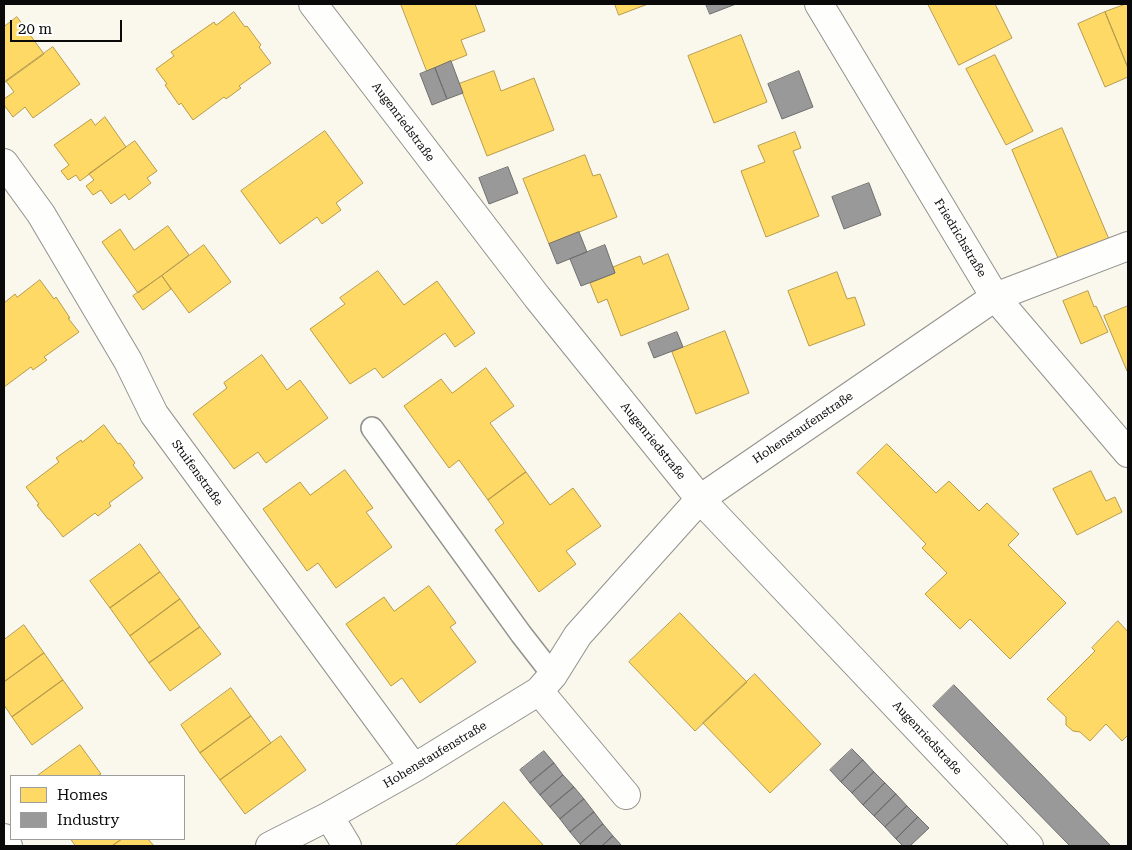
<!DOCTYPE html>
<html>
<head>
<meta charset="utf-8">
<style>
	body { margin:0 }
	#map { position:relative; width:1132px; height:850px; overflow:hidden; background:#faf8ed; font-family:"Roboto Serif",serif }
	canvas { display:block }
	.frame { position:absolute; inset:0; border:5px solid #0a0a0a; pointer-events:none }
	.legend { position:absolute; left:10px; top:775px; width:175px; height:65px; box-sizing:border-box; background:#fff; border:1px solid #9d9d9d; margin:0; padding:6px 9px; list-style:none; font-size:15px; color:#0a0a0a }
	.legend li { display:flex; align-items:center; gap:10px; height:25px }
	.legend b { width:25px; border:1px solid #9d9d9d }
	.scale { position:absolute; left:10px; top:20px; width:112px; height:22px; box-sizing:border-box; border:2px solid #0a0a0a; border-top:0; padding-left:6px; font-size:15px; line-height:18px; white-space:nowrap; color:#0a0a0a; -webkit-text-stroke:4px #fff; paint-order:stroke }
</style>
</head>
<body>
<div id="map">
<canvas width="1132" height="850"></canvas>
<div class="frame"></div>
<ul class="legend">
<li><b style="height:14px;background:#ffd966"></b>Homes</li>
<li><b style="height:14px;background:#999"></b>Industry</li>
</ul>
<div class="scale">20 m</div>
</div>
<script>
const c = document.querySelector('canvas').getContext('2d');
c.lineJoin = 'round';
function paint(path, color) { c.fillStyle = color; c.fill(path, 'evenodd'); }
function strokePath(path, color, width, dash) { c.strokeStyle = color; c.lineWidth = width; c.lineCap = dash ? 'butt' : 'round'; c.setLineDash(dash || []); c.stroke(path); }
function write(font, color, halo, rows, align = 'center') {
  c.font = font + ' "Roboto Serif",serif'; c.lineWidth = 5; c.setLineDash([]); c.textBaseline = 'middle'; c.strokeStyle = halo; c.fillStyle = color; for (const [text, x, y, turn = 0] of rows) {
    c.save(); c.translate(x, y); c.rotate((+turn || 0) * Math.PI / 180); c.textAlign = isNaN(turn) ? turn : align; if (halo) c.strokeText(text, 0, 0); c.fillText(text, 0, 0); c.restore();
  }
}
const homes = new Path2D(`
	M401 4H475L485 31 461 40 467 55 427 71Z
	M615 4H648L619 15Z
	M928 4H995L1012 38 959 65Z
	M1126 4H1128V68L1105 12Z
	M234 12 245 27 247 26 261 45 259 47 271 63 239 86 241 88 226 99 224 97 193 120 181 103 179 105 165 85 167 84 156 69 174 56 171 52 214 22 216 25Z
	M1105 12 1128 68V77L1105 87 1078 24Z
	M17 17 44 54 4 83V27Z
	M741 35 767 102 714 123 688 56Z
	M53 47 80 84 33 118 25 107 13 117 4 105V99L14 92 6 81Z
	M995 55 1033 131 1006 145 966 69Z
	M494 71 501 91 534 78 554 130 487 156 459 84Z
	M105 117 126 147 80 181 76 175 68 180 61 171 69 165 54 145 91 119 95 125Z
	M1062 128 1111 244 1061 265 1012 150Z
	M325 131 363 183 336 203 341 210 322 224 317 217 280 244 241 191Z
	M795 132 801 148 793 151 819 216 766 237 741 171 765 162 758 146Z
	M135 141 157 171 147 178 151 183 129 200 125 194 111 204 101 190 93 195 86 186 94 180 89 174Z
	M585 155 593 176 600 174 617 217 549 244 523 179Z
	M168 226 189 255 138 293 102 242 120 229 134 250Z
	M204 245 231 282 189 313 162 276Z
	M668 254 689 309 621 336 607 299 598 303 590 283 615 273 613 267 640 256 643 264Z
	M378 271 404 305 437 281 475 333 455 347 445 333 383 378 375 368 350 384 310 329 345 304 340 298Z
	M837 272 847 299 855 297 865 325 809 346 788 291Z
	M162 276 171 289 143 310 133 296Z
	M40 280 54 299 56 297 70 318H68L79 332 44 357 47 360 33 370 31 367 4 387V303L15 294 17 297Z
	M1088 291 1094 307 1096 306 1108 332 1081 344 1063 301Z
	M1128 306V370L1127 371 1104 316Z
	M725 331 749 393 696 414 672 352Z
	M262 355 287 390 300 380 328 418 266 463 258 452 234 469 193 414 227 388 224 383Z
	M486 368 514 406 490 423 526 472 488 500 459 460 449 468 404 406 441 379 452 393Z
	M104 425 118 444 120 443 135 463 133 465 143 478 109 503 111 506 98 516 95 513 63 537 49 519H48L37 505 39 504 26 487 59 462 56 458 81 440 82 442Z
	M887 444 936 493 949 481 979 511 987 503 1019 534 1008 545 1066 603 1010 659 970 619 960 629 925 594 947 573 922 548 926 544 857 473Z
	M345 470 373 508 366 512 392 547 336 588 318 563 307 571 263 509 300 482 310 495Z
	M1091 471 1106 501 1115 497 1122 512 1077 535 1053 489Z
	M526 472 550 505 573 488 601 526 566 551 576 564 539 592 495 530 504 523 488 500Z
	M140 544 160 572 110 608 90 581Z
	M160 572 180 599 130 636 110 608Z
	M429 586 456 623 450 627 476 662 420 703 402 678 391 686 346 624 384 597 394 611Z
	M180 599 200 627 149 663 130 636Z
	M680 613 747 682 695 731 629 662Z
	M1118 621 1128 632V735L1122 741 1106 724 1090 741 1080 732 1073 731 1066 725V717L1047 699 1095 651 1092 648Z
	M24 625 44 653 4 682V640Z
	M200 627 221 654 170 691 149 663Z
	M44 653 63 680 12 717 4 705V682Z
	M755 674 821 744 770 793 703 723Z
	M63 680 83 708 32 745 12 717Z
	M231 688 251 716 200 753 181 725Z
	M251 716 271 743 220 780 200 753Z
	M281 736 306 770 245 814 220 780Z
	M80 745 101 774 97 776H37Z
	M504 802 544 846H455Z
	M71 839H122L112 846H76Z
	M122 839H148L154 846H112Z`);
paint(homes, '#ffd966');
strokePath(homes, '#b69b4a', 1);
const industry = new Path2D(`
	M706 4H736L710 14Z
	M451 61 463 93 447 99 435 68Z
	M435 68 447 99 432 105 420 74Z
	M799 71 813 107 782 119 768 84Z
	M508 167 518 193 489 204 479 178Z
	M869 183 881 215 844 229 832 197Z
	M579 232 587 252 557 264 549 244Z
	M605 245 615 273 581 286 570 259Z
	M677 332 683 347 654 358 648 343Z
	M954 685 1111 846H1070L933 706Z
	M852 749 863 760 841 782 830 770Z
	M544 751 554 763 530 783 520 770Z
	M863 760 874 772 852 793 841 782Z
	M554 763 563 775 540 795 530 783Z
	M874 772 885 783 863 805 852 793Z
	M563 775 574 787 550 807 540 795Z
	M885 783 896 794 874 816 863 805Z
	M574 787 584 799 560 819 550 807Z
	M896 794 907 806 885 827 874 816Z
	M584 799 594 812 570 832 560 819Z
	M907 806 918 817 896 839 885 827Z
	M594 812 603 824 580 844 570 832Z
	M918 817 929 828 910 846H903L896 839Z
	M603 824 613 836 602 846H582L580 844Z
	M613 836 622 846H602Z`);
paint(industry, '#999');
strokePath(industry, '#6e6e6e', 1);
const lane = new Path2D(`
	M372 428 521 634 553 675`);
const street = new Path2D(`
	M313 4 537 297 700 499 1029 846
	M819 4 995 297 1128 453
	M4 163 41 214 128 361 154 414 414 768
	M539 691 626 795
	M329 816 347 846
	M4 838 8 846
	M270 846 329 816 414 768 539 691 553 675 578 635 700 499 995 297 1128 246`);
strokePath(lane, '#92918c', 24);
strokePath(street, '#92918c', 30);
strokePath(lane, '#fefefc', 21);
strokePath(street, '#fefefc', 28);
write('12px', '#0a0a0a', '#fff', [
	["Augenriedstraße",403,122,53],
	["Friedrichstraße",960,238,59],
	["Hohenstaufenstraße",803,428,-34],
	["Augenriedstraße",653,441,51],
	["Stuifenstraße",197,473,54],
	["Augenriedstraße",927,738,47],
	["Hohenstaufenstraße",435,755,-31]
]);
</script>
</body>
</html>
